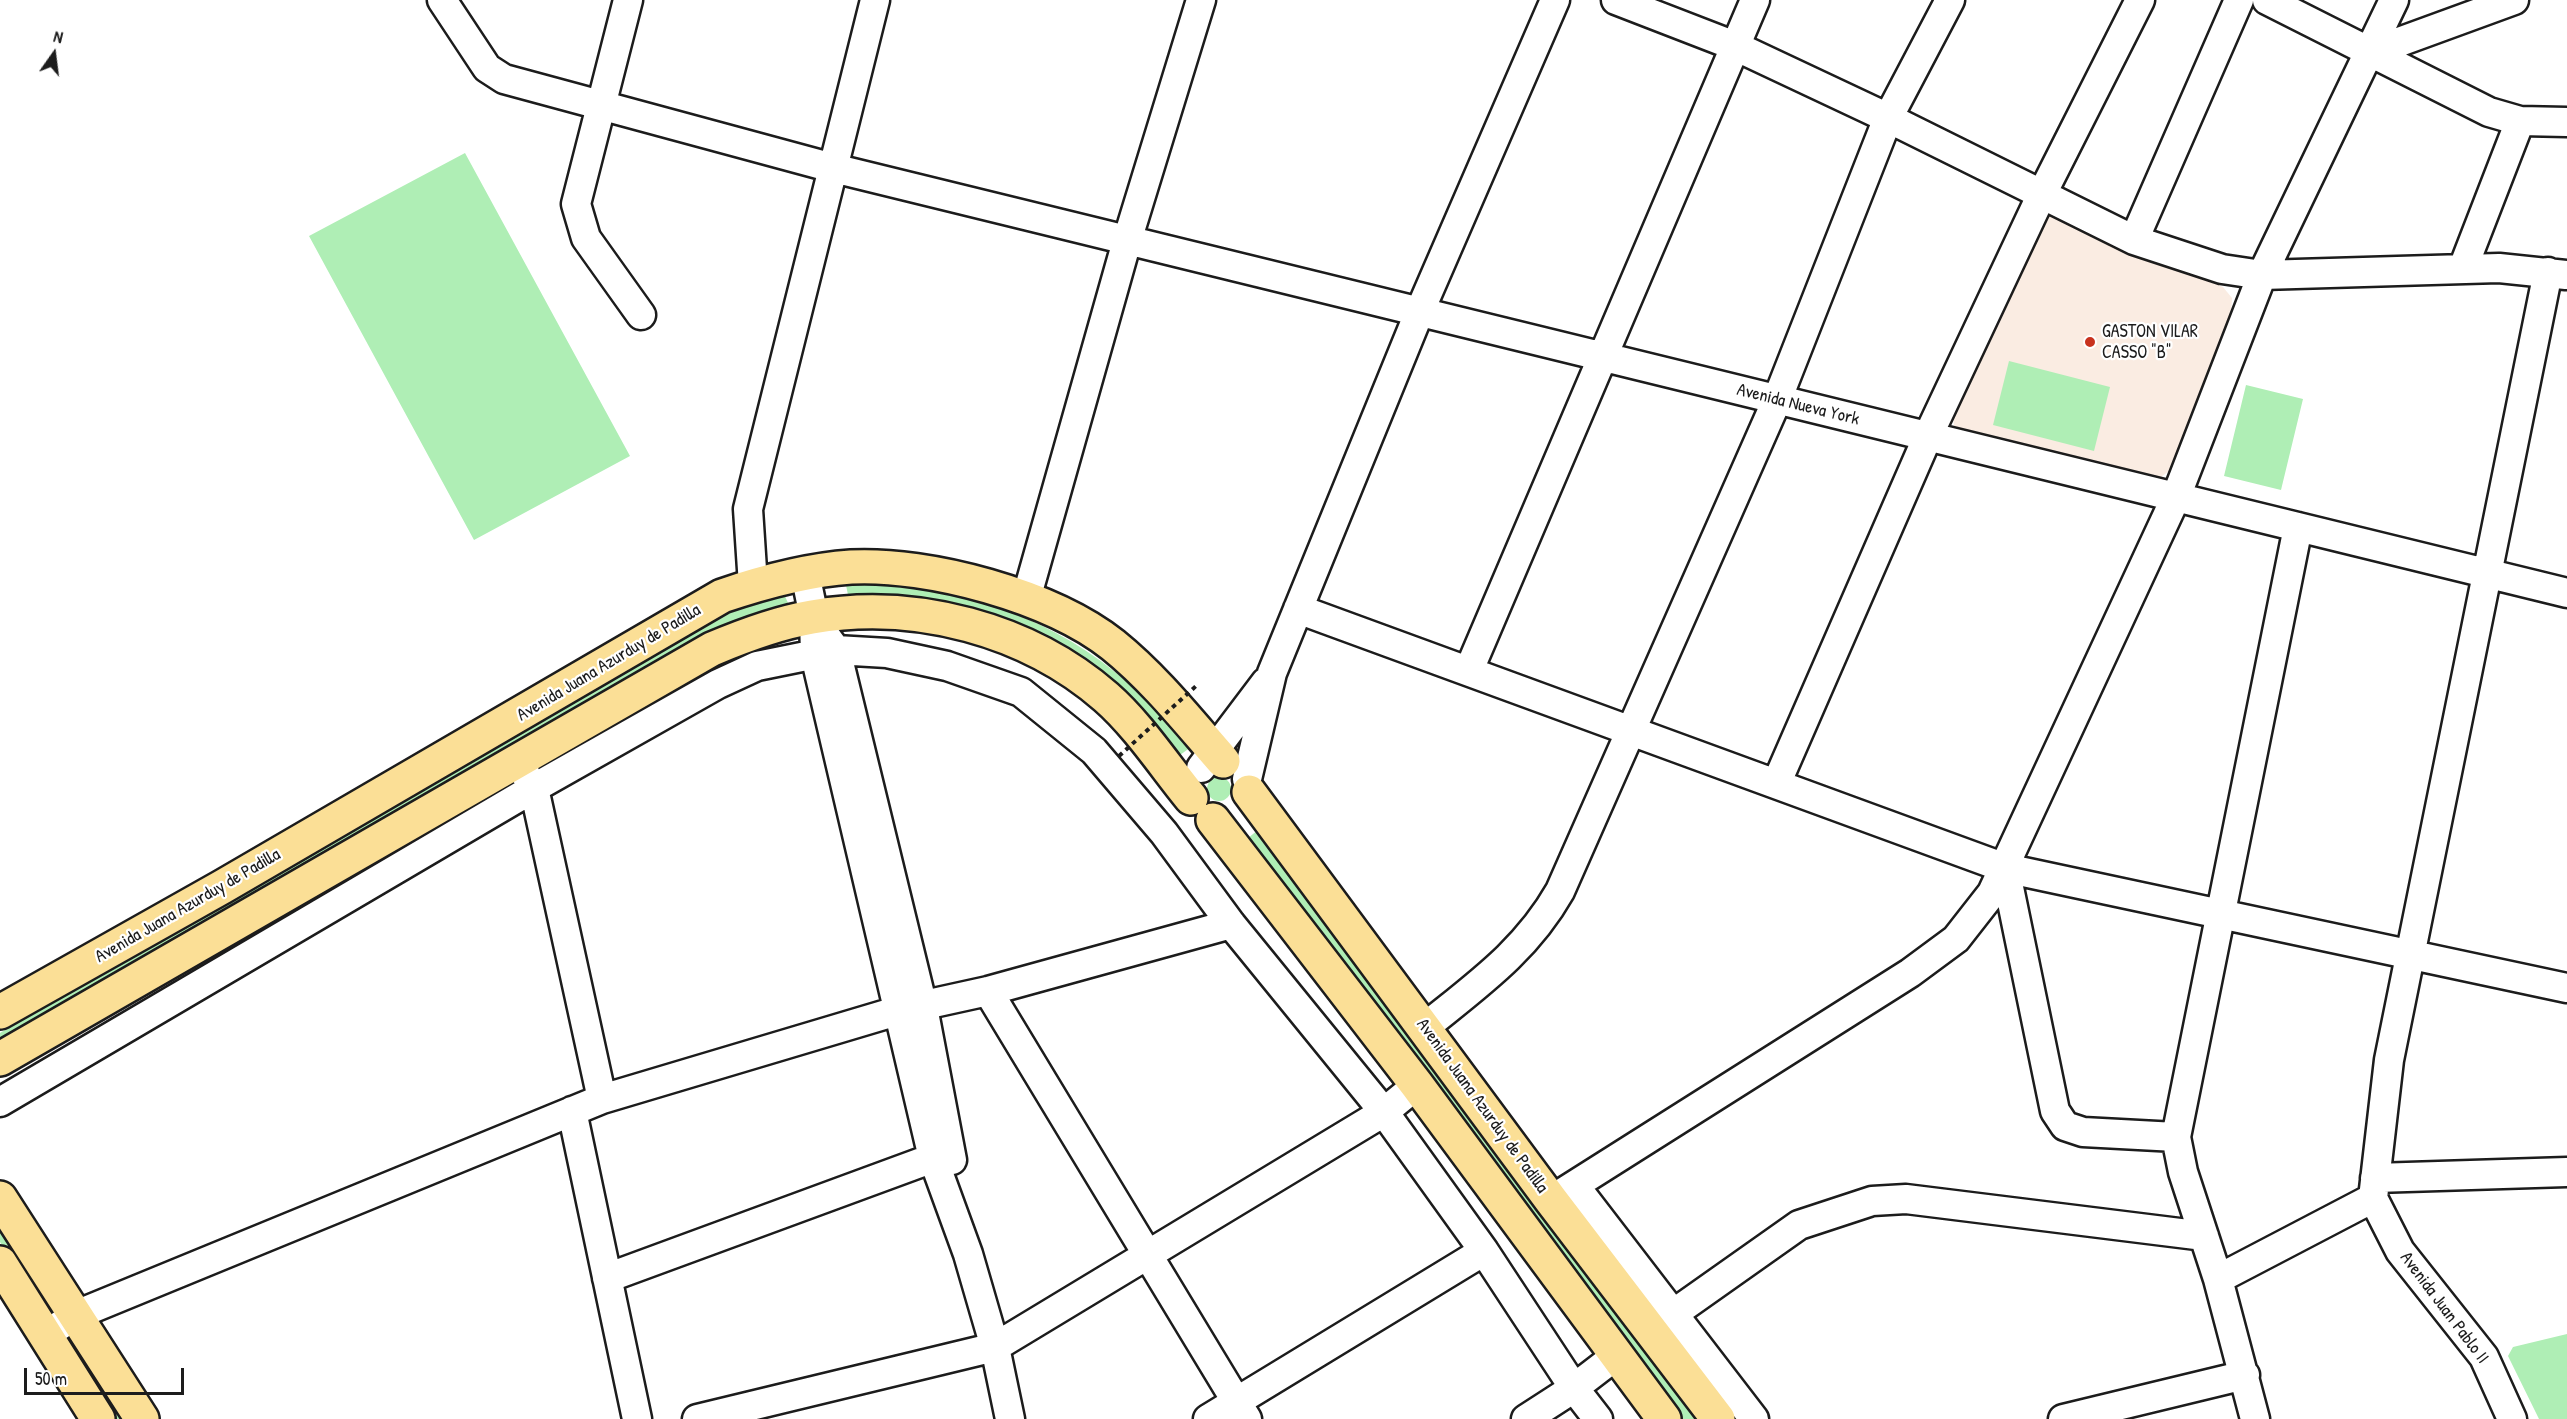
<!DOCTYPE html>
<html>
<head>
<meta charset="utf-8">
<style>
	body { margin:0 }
	#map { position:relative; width:2567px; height:1419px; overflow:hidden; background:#fff; font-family:"Patrick Hand",sans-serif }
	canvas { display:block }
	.north { position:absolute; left:24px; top:24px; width:60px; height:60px; -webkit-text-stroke:4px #fff; paint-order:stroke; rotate:14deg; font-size:16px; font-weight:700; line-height:24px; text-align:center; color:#1c1c1c }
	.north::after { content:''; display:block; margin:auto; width:21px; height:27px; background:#1c1c1c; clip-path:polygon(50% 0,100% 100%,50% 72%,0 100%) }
	.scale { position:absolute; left:24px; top:1368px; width:160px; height:27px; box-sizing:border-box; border:3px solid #1c1c1c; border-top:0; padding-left:8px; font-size:18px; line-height:21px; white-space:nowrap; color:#1c1c1c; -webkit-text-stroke:4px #fff; paint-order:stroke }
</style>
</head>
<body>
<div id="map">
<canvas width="2567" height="1419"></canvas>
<div class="north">N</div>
<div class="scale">50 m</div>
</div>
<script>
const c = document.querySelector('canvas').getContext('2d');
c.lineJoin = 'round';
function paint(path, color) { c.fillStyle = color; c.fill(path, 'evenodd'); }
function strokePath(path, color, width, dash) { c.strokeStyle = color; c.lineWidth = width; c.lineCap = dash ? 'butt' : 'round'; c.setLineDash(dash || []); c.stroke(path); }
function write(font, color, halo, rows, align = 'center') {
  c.font = font + ' "Patrick Hand",sans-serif'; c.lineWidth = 4.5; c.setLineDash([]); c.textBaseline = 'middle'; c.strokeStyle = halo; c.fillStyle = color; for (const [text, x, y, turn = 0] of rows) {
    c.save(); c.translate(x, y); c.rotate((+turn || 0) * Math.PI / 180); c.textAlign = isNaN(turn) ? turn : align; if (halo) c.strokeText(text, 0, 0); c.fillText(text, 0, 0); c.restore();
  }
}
paint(new Path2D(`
	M2052 213 2064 214 2223 287 2232 298 2231 314 2177 465 2161 477 2146 479 1954 426 1953 413 2043 219Z`), '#faece2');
paint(new Path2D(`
	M465 153 630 456 474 540 309 236Z
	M2009 361 2110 387 2094 451 1993 425Z
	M2246 385 2303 399 2281 490 2224 476Z
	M884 584C986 594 1069 626 1144 697 1161 713 1176 731 1191 747L1180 755C1164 737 1149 718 1131 701 1056 625 954 590 848 595L846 585Z
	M784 594 788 603 722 625 686 645 0 1047V1033L34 1012 300 861 715 618Z
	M1207 789a12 12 0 1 1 24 0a12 12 0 1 1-24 0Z
	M1258 830 1595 1280 1695 1419H1681L1281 884 1248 838Z
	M0 1218 59 1307 44 1314 0 1242Z
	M2567 1334V1419H2539L2508 1356 2513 1347Z
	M81 1344 127 1419H112L70 1351Z`), '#afeeb5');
const minor = new Path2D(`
	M442 0 487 68 504 79 833 168 2567 593
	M628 0 576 204 586 238 641 315
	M1616 0 1735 46 1888 118 2134 240 2222 269 2262 275 2499 268 2566 275
	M2267 0 2489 112 2520 121 2567 122
	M2369 53 2514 0
	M2134 240 2239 0
	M2463 268 2520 121
	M805 573 814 617 815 655 933 1158 968 1254 995 1347 1010 1419
	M753 585 748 509 875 0
	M1026 599 1127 241 1201 0
	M1298 609 2005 868 2567 988
	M825 635 836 650 923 1007 952 1160
	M1469 670 1755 0
	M1201 768 1266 682
	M524 772 534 788 602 1099
	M1247 779 1272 673 1419 313 1555 0
	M1777 782 1928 436 2041 196 2140 0
	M2005 868 2055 1111 2065 1126 2083 1132 2176 1137
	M988 991 1247 1419
	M1424 1028C1477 985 1526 951 1560 891L1777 400 1888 118 1950 0
	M0 1102 534 788 718 684 757 666 836 650 887 653 947 666 1021 692 1094 751 1164 833 1231 924 1384 1112 1484 1251 1574 1388 1598 1419
	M572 1111 637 1419
	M2375 1178 2567 1172
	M1575 1186 1754 1419
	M2373 1198 2400 1251 2484 1357 2512 1419
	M1551 1200 1910 973 1956 939 1992 893 2176 497 2262 275 2394 0
	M607 1278 933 1158
	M2218 1279 2373 1198 2389 1060 2548 272
	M1673 1314 1799 1225 1872 1201 1906 1199 2204 1236
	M45 1335 76 1315 602 1099 897 1011 988 991 1231 924
	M697 1419 995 1347 1384 1112 1417 1085
	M1208 1419 1484 1251
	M1526 1419 1574 1388 1617 1355
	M2063 1419 2245 1375
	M2255 1419 2218 1279 2183 1172 2176 1137 2298 527`);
const highway = new Path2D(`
	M1249 792 1551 1200 1718 1419
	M1213 820 1417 1085 1664 1419
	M0 1012 222 887 722 596C763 582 807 570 851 567 929 563 1051 596 1113 645 1155 679 1188 721 1223 761
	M0 1059 712 649C745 635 777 623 812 617 915 599 1028 629 1106 697 1138 725 1164 765 1191 798
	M0 1198 142 1419
	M0 1263 98 1419`);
strokePath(minor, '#1c1c1c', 33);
strokePath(highway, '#1c1c1c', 38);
strokePath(minor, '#fff', 28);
strokePath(highway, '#fbdf96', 33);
strokePath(new Path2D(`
	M1119 756 1196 686`), '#1c1c1c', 4, [4.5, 4.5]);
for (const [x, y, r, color] of [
	[2090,342,6,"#c8321e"]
]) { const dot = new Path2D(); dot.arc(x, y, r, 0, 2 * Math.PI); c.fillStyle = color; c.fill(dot); strokePath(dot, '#fff', 2); }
write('18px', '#1c1c1c', '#fff', [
	["GASTON VILAR",2102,332],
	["CASSO \"B\"",2102,353]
], 'left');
write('18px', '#1c1c1c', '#fff', [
	["Avenida Nueva York",1798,405,14],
	["Avenida Juana Azurduy de Padilla",609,663,-31],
	["Avenida Juana Azurduy de Padilla",188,906,-30],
	["Avenida Juana Azurduy de Padilla",1482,1106,54],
	["Avenida Juan Pablo II",2444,1308,53]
]);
</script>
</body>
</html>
